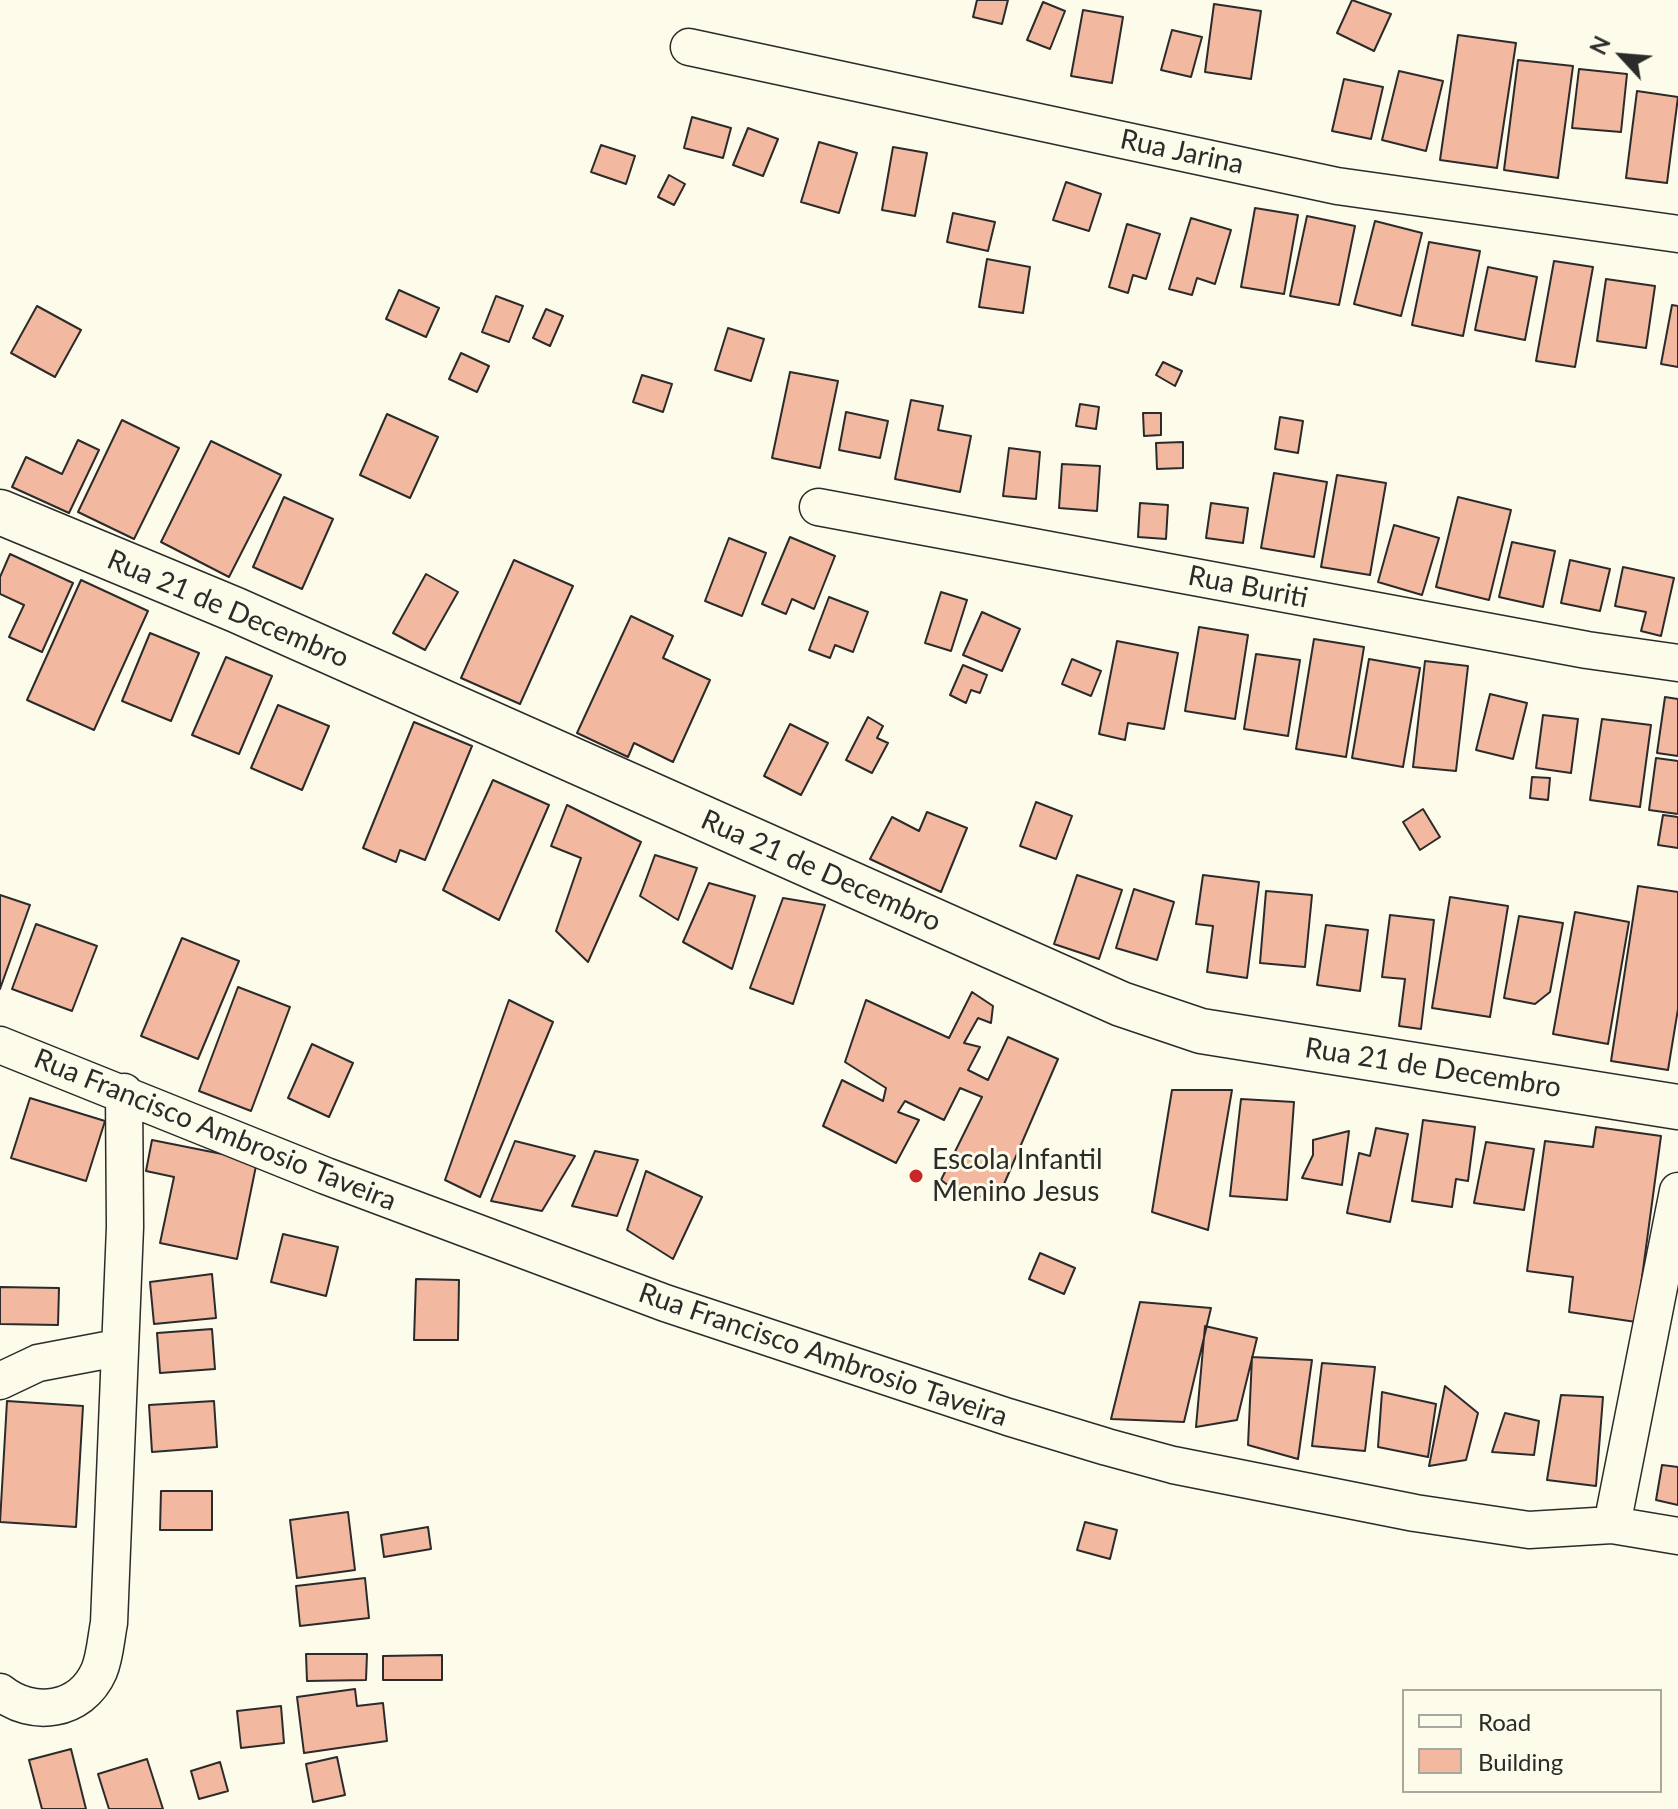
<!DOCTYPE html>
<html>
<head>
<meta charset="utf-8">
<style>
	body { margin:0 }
	#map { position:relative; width:1678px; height:1809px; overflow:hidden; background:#fdfbea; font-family:Lato,sans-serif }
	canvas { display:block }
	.legend { position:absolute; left:1402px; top:1689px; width:260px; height:104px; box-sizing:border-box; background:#fdfbea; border:2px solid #a9a89e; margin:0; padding:10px 14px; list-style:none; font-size:24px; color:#2b2b2b }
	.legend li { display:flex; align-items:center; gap:16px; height:40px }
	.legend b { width:40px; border:2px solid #a9a89e }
	.north { position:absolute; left:1582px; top:16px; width:80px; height:80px; -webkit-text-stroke:6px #fdfbea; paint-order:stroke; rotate:296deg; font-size:22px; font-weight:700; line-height:32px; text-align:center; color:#2b2b2b }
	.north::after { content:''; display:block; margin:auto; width:28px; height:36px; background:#2b2b2b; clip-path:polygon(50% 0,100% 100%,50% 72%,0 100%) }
</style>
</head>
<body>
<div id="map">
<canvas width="1678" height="1809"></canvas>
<ul class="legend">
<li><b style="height:10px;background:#fdfbea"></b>Road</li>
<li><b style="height:22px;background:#f2b8a0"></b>Building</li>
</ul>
<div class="north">N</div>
</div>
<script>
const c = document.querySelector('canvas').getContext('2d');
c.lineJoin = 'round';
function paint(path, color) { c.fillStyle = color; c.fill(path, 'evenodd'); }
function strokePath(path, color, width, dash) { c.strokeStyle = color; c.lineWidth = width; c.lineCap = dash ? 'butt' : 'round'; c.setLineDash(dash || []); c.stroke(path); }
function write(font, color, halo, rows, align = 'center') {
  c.font = font + ' Lato,sans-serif'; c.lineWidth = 6; c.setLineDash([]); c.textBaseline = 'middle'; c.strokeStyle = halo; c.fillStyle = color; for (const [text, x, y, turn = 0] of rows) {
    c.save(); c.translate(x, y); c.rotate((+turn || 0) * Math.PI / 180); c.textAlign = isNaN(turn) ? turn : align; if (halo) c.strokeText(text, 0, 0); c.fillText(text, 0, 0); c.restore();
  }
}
const building = new Path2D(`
	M977 0H1008L1002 24 973 17Z
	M1352 0 1391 14 1374 51 1337 33Z
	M1043 2 1065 11 1050 49 1027 40Z
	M1214 4 1261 11 1251 79 1205 72Z
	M1083 10 1123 17 1112 83 1071 76Z
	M1172 30 1202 37 1191 77 1161 70Z
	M1458 35 1516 43 1497 168 1440 160Z
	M1518 60 1573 66 1558 178 1504 170Z
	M1579 69 1627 74 1621 132 1572 128Z
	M1399 71 1443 81 1426 151 1382 140Z
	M1344 79 1383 87 1371 139 1332 131Z
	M1637 91 1678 97 1667 183 1626 178Z
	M692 117 731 128 723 158 684 148Z
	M748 128 778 139 763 176 733 165Z
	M819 142 857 153 839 213 801 202Z
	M601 145 635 156 626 184 591 172Z
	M893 147 927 153 915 216 882 210Z
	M669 175 685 184 674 205 658 197Z
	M1066 182 1101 194 1089 231 1053 220Z
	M1255 208 1298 215 1284 294 1241 287Z
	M953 213 995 222 988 251 947 242Z
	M1307 216 1355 226 1339 305 1290 296Z
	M1191 218 1231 230 1215 284 1197 278 1192 295 1169 289Z
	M1375 221 1422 233 1401 316 1354 304Z
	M1127 224 1160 234 1146 279 1133 275 1128 293 1109 287Z
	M1429 242 1480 251 1463 336 1412 325Z
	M987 259 1030 267 1023 313 979 307Z
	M1554 261 1593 267 1575 367 1536 361Z
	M1488 267 1537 277 1525 340 1475 330Z
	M1606 279 1655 286 1646 348 1597 341Z
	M399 290 439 308 426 337 386 319Z
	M496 296 523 306 509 342 482 332Z
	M1672 305 1678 306V367L1661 364Z
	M37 306 81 330 55 377 11 353Z
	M546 309 563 316 550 346 533 338Z
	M728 328 764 339 751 381 715 370Z
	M461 353 489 366 477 392 449 379Z
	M1163 362 1182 371 1175 386 1156 375Z
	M790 372 838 381 820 468 772 458Z
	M642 375 672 384 663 412 633 402Z
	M911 400 943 406 938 430 971 436 960 492 895 479Z
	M1080 404 1099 407 1096 429 1076 426Z
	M846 412 888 421 880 458 839 450Z
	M1143 413H1161V435L1144 436Z
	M387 414 438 437 410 498 360 475Z
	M1280 417 1303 421 1298 453 1275 449Z
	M122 420 179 448 134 539 78 512Z
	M78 440 99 450 69 513 12 487 26 457 62 474Z
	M211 441 281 475 229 577 161 542Z
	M1183 442V468L1157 469 1156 443Z
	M1009 448 1040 452 1036 499 1003 496Z
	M1062 464 1100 466 1097 511 1059 508Z
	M1274 473 1327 482 1314 557 1261 548Z
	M1337 475 1386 483 1370 575 1321 567Z
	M284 497 333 519 302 589 253 567Z
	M1458 497 1511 510 1489 600 1436 587Z
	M1140 503 1168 505 1166 539 1138 537Z
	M1211 503 1248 508 1243 543 1206 538Z
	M1394 525 1439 538 1422 595 1378 582Z
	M790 537 835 556 814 609 792 599 786 614 762 604Z
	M729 538 766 553 742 616 705 601Z
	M1512 542 1555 551 1543 607 1499 597Z
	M10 554 73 583 42 652 9 637 24 605 0 594V577Z
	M514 560 573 586 520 704 461 678Z
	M1570 560 1610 569 1600 611 1561 603Z
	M1623 567 1674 578 1661 636 1641 631 1646 612 1615 606Z
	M426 574 458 592 425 650 393 633Z
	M81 580 148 611 94 730 27 700Z
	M941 592 967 600 951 651 925 643Z
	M829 597 868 612 853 652 835 645 830 658 809 650Z
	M982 612 1020 629 1002 671 963 655Z
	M631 616 673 636 663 658 710 680 673 762 634 743 628 757 577 733Z
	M1199 627 1248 635 1235 719 1185 711Z
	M150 633 199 653 171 721 122 701Z
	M1314 639 1364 647 1346 757 1296 749Z
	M1117 641 1178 653 1164 729 1128 723 1125 740 1099 734Z
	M1256 654 1300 660 1288 736 1244 729Z
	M226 657 272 676 239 754 192 735Z
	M1072 659 1101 671 1091 696 1062 684Z
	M1369 659 1420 668 1403 767 1352 758Z
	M1425 661 1468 666 1456 771 1413 767Z
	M963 665 987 675 980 693 971 690 966 703 950 695Z
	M1490 694 1527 703 1513 759 1476 750Z
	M1665 697 1678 699V756L1657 753Z
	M278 705 329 726 302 790 251 768Z
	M1543 715 1578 719 1571 773 1536 768Z
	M868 717 883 726 877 738 888 743 872 773 846 760Z
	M1602 719 1651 725 1640 807 1590 800Z
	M414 722 472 746 425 860 400 850 396 862 363 848Z
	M790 724 828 743 801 795 764 776Z
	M1656 758 1678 761V814L1649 810Z
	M1532 777 1550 778 1548 800 1530 798Z
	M493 780 549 805 499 920 443 890Z
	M1036 802 1072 816 1056 859 1020 846Z
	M567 805 641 842 588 962 556 931 581 858 551 846Z
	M1423 809 1440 837 1420 850 1403 822Z
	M927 812 967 828 941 892 870 859 892 817 919 831Z
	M1663 815 1678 817V848L1658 845Z
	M655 855 697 868 678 920 640 896Z
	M1077 875 1122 890 1099 959 1054 944Z
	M1203 875 1259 882 1247 978 1207 972 1213 926 1196 924Z
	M709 883 755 896 732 969 683 942Z
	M1638 886 1678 892V1009L1668 1070 1611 1061Z
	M1134 889 1174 902 1157 960 1116 948Z
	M1266 891 1312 895 1305 967 1260 963Z
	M0 895 30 905 0 989Z
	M1450 897 1508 906 1490 1017 1432 1008Z
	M783 898 825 905 793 1004 750 988Z
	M1575 912 1629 922 1608 1044 1553 1034Z
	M1390 915 1434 920 1421 1029 1399 1026 1405 979 1382 977Z
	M1519 916 1563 923 1550 992 1535 1004 1504 998Z
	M36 924 97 946 72 1011 12 989Z
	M1326 925 1368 930 1360 991 1317 985Z
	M182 938 239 961 198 1059 141 1036Z
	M238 987 290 1007 251 1111 199 1091Z
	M972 992 993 1006 991 1023 978 1018 964 1043 980 1047 968 1070 988 1080 1008 1037 1058 1059 998 1198 961 1195 941 1180 982 1097 960 1088 944 1120 905 1101 898 1112 919 1120 896 1163 823 1126 842 1080 883 1101 886 1088 845 1062 866 1000 949 1038Z
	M509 1000 553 1022 480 1197 445 1180Z
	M312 1044 353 1063 329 1117 288 1098Z
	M1172 1090H1232L1208 1230 1152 1212Z
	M30 1098 105 1121 86 1181 11 1158Z
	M1241 1099 1294 1102 1287 1200 1230 1196Z
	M1423 1120 1475 1127 1468 1181 1456 1179 1452 1207 1412 1201Z
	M1596 1127 1661 1136 1636 1322 1569 1312 1573 1277 1527 1271 1545 1141 1593 1147Z
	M1376 1128 1408 1134 1390 1222 1347 1213 1359 1153 1370 1156Z
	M1349 1131 1342 1185 1302 1178 1313 1155V1140Z
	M152 1140 257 1161 237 1259 160 1243 174 1177 146 1171Z
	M515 1141 575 1156 542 1211 491 1201Z
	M1486 1142 1534 1149 1524 1210 1474 1203Z
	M595 1151 638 1160 617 1216 572 1206Z
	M646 1171 702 1197 673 1259 627 1230Z
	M283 1234 338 1247 326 1296 271 1282Z
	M1040 1253 1075 1268 1064 1294 1029 1279Z
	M212 1274 216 1318 154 1324 150 1282Z
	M416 1279 459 1280 458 1340H414Z
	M0 1287 59 1288 58 1325 0 1324Z
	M1140 1302 1211 1308 1184 1422 1111 1419Z
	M1205 1326 1257 1338 1237 1420 1196 1427Z
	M212 1329 215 1369 160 1373 157 1333Z
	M1252 1357 1312 1360 1298 1459 1248 1445Z
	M1322 1363 1375 1367 1365 1451 1312 1446Z
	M1445 1386 1478 1413 1466 1460 1429 1466Z
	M1382 1392 1436 1404 1428 1457 1378 1447Z
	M1561 1395 1603 1397 1596 1486 1547 1480Z
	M7 1401 83 1406 76 1527 0 1522Z
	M214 1401 217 1447 152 1452 149 1405Z
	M1505 1413 1539 1421 1534 1455 1492 1452Z
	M1662 1465 1678 1467V1505L1656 1500Z
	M161 1491H212V1530H160Z
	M348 1512 355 1570 297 1578 290 1520Z
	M1085 1522 1117 1530 1110 1559 1077 1550Z
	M428 1527 431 1549 384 1557 381 1535Z
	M365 1578 369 1618 300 1626 296 1586Z
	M306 1654H367L366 1680 307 1681Z
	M442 1655V1680H383V1656Z
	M355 1689 357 1706 383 1703 387 1741 304 1753 297 1697Z
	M281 1706 284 1743 241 1748 237 1711Z
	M71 1749 86 1809H42L29 1760Z
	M337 1757 345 1795 313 1802 306 1764Z
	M147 1759 163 1809H109L98 1774Z
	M220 1762 228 1791 199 1799 191 1771Z`);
paint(building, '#f2b8a0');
strokePath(building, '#2b2b2b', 2);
const street = new Path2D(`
	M689 47 1337 186 1678 234
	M818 507 1587 650 1678 663
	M0 1045 326 1176 665 1303 1008 1417 1107 1447 1173 1465 1415 1513 1529 1530 1612 1525 1678 1536
	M0 1381 38 1363 117 1348
	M1612 1525 1678 1191
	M0 1692C32 1718 81 1712 99 1671 105 1657 106 1638 109 1623L125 1227 124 1092`);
const secondary = new Path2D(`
	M0 512 236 610 1121 1004 1201 1031 1678 1107`);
strokePath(street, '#2b2b2b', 39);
strokePath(secondary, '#2b2b2b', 47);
strokePath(street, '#fdfbea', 36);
strokePath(secondary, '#fdfbea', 44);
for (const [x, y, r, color] of [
	[916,1176,8,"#c62828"]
]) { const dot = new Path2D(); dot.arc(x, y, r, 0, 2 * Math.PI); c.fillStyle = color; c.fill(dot); strokePath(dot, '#fdfbea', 3); }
write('28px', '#2b2b2b', '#fdfbea', [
	["Rua Jarina",1182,152,12],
	["Rua Buriti",1248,587,11],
	["Rua 21 de Decembro",228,609,23],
	["Rua 21 de Decembro",821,871,24],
	["Rua 21 de Decembro",1433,1068,9],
	["Rua Francisco Ambrosio Taveira",215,1130,22],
	["Rua Francisco Ambrosio Taveira",823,1355,19]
]);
write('28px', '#2b2b2b', '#fdfbea', [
	["Escola Infantil",932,1160],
	["Menino Jesus",932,1192]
], 'left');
</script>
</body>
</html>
